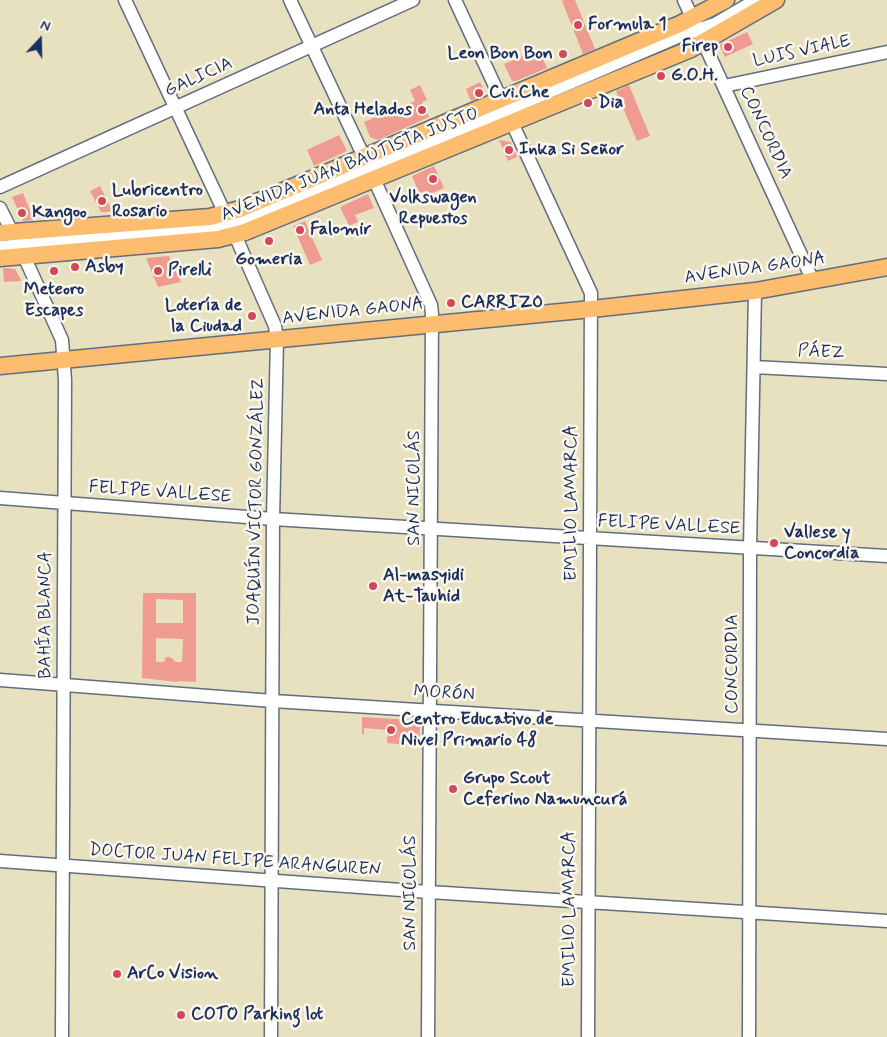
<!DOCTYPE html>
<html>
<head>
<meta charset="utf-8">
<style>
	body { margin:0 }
	#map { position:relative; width:887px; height:1037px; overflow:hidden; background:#e7e1bf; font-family:Mynerve,sans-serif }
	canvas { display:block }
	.north { position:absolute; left:15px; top:15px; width:50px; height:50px; -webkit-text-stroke:4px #fbf7ec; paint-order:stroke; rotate:21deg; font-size:14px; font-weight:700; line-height:20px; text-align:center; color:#1b2f5e }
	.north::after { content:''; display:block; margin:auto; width:18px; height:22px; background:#1b2f5e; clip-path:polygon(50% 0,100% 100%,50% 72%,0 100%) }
</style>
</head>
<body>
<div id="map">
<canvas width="887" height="1037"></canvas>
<div class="north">N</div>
</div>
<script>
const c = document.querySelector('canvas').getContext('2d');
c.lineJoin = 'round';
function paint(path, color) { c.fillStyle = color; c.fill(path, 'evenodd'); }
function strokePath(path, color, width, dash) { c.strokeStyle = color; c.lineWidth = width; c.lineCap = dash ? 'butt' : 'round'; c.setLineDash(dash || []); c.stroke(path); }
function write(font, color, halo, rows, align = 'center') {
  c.font = font + ' Mynerve,sans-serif'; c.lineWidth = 5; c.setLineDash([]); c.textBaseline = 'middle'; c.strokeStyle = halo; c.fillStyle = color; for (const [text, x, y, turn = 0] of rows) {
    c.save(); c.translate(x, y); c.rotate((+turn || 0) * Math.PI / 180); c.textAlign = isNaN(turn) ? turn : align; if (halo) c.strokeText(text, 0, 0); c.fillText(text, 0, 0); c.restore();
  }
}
paint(new Path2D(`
	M564 0H575L595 49 583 54 562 1Z
	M747 32 753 44 725 57 719 45Z
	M539 49 547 68 516 81H512L504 64Z
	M480 82 485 92 483 96 471 101 466 89Z
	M420 85 427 100 422 102 429 117 378 140 370 137 364 122 415 101 410 90Z
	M629 85 650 136 637 141 616 91Z
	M339 135 347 151 314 166 307 150Z
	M499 140 511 142 517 157 508 161Z
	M434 166 444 188 421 198 412 176Z
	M100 186 113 212H101L90 191Z
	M23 193 34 220 23 221 12 197Z
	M368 194 374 208 355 215 358 222 349 226 340 207Z
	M305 221 322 260 310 265 293 226Z
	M169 256 181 282 158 287 146 258Z
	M3 268 15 269 21 280V281L4 282Z
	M143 593H196V682L178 681 177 682 142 678ZM156 599 183 600V623H156ZM156 638 183 639 182 662H175L173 659 169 657H166L164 662H156Z
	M362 717 414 720 420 727 419 746 387 743 388 730 364 728V734H362Z`), '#f09b91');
const minor = new Path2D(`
	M125 0 235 235 275 326 277 339 273 519 271 1037
	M290 0 364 157 431 305 432 314 428 1037
	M455 0 591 293 588 1037
	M684 0 813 281
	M724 86 887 52
	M0 187 413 0
	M0 208 24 256 62 340 65 380 62 1037
	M0 247 213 228 230 224 369 169 680 36 715 24 756 0
	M754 367 887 374
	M0 498 273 519 887 556
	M0 680 273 701 887 739
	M0 861 429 892 887 921
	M749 1037 750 548 755 291`);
const major = new Path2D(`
	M0 233 210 217 240 209 680 24 726 0
	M0 258 218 239 245 232 691 49 776 0
	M0 366 592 309 755 291 887 267`);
strokePath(minor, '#626d80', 15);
strokePath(major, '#626d80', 19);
strokePath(minor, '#fff', 12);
strokePath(major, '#fcbd6f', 16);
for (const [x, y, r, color] of [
	[578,25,5,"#d1495b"],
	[728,47,5,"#d1495b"],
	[563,54,5,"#d1495b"],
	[661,76,5,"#d1495b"],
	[479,93,5,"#d1495b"],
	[588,103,5,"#d1495b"],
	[422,110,5,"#d1495b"],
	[509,150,5,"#d1495b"],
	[433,179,5,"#d1495b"],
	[102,201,5,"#d1495b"],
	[22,213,5,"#d1495b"],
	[300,230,5,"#d1495b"],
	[269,241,5,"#d1495b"],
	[75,267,5,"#d1495b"],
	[54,271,5,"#d1495b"],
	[158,271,5,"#d1495b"],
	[451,303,5,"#d1495b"],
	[252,316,5,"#d1495b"],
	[774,543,5,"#d1495b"],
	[373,586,5,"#d1495b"],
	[391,730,5,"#d1495b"],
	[453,789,5,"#d1495b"],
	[117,974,5,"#d1495b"],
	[181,1015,5,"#d1495b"]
]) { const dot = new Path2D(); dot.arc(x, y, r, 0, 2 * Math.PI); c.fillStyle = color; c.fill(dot); strokePath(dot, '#fbf7ec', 2); }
write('bold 18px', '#1b2f5e', '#fbf7ec', [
	["Formula 1",588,25],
	["Firep",718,47,"right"],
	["Leon Bon Bon",553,54,"right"],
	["G.O.H.",671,76],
	["Cvi.Che",489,93],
	["Dia",598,103],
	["Anta Helados",412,110,"right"],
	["Inka Si Señor",519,150],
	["Lubricentro",112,191],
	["Rosario",112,212],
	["Volkswagen",433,198,"center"],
	["Repuestos",433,219,"center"],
	["Kangoo",32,213],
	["Falomir",310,230],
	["Gomeria",269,260,"center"],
	["Asby",85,267],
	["Pirelli",168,271],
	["Meteoro",54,290,"center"],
	["Escapes",54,311,"center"],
	["CARRIZO",461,303],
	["Lotería de",242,306,"right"],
	["la Ciudad",242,327,"right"],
	["Vallese y",784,533],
	["Concordia",784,554],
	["Al-masyidi",383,576],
	["At-Tauhid",383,597],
	["Centro Educativo de",401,720],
	["Nivel Primario 48",401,741],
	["Grupo Scout",463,779],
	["Ceferino Namuncurá",463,800],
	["ArCo Vision",127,974],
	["COTO Parking lot",191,1015]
], 'left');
write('18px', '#1b2f5e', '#fbf7ec', [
	["LUIS VIALE",802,52,-12],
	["GALICIA",199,78,-24],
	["CONCORDIA",765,133,65],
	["AVENIDA JUAN BAUTISTA JUSTO",350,165,-22],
	["AVENIDA GAONA",755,269,-8],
	["AVENIDA GAONA",353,312,-6],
	["PÁEZ",821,353,3],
	["SAN NICOLÁS",415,488,-90],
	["FELIPE VALLESE",160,493,4],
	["JOAQUÍN VICTOR GONZÁLEZ",257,502,-89],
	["EMILIO LAMARCA",572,503,-90],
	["FELIPE VALLESE",669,526,3],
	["BAHÍA BLANCA",46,615,-90],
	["CONCORDIA",733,664,-90],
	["MORÓN",444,694,3],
	["DOCTOR JUAN FELIPE ARANGUREN",235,861,4],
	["SAN NICOLÁS",411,893,-90],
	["EMILIO LAMARCA",570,909,-90]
]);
</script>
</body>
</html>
